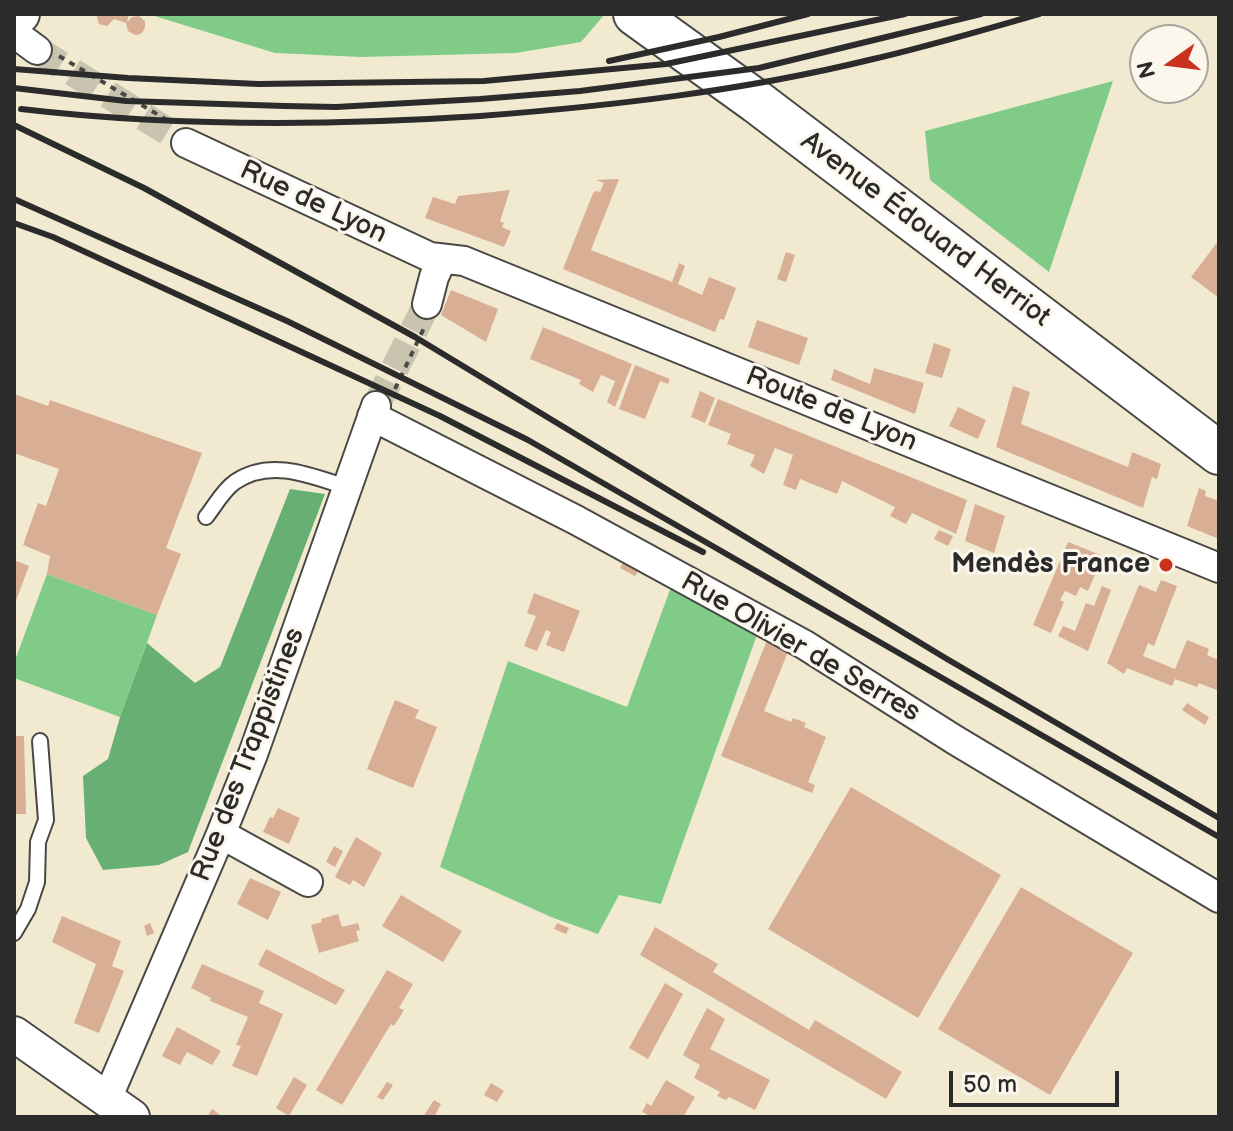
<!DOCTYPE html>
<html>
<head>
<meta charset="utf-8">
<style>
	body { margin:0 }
	#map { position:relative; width:1233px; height:1131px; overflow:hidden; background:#f1ead1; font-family:"Balsamiq Sans",sans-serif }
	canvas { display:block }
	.frame { position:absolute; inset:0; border:16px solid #2b2b2b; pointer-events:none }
	.north { position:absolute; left:1129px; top:24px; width:80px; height:80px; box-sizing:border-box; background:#fbf7ec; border:2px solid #a8a59f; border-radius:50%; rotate:256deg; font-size:22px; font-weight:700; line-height:32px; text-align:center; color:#2b2b2b }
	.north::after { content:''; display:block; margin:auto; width:28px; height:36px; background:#c8321e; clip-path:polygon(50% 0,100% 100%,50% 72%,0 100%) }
	.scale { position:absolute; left:949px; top:1071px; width:170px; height:36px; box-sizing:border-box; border:4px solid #2b2b2b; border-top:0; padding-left:10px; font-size:24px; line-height:28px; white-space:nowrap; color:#2b2b2b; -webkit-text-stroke:6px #fbf7ec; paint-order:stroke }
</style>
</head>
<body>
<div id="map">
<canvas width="1233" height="1131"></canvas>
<div class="frame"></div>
<div class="north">N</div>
<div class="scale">50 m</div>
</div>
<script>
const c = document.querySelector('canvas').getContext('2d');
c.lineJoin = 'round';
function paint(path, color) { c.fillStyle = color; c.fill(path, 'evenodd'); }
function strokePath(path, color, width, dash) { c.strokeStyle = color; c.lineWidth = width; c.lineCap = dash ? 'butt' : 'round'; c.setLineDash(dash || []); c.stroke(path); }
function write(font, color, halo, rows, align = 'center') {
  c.font = font + ' "Balsamiq Sans",sans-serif'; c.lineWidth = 6; c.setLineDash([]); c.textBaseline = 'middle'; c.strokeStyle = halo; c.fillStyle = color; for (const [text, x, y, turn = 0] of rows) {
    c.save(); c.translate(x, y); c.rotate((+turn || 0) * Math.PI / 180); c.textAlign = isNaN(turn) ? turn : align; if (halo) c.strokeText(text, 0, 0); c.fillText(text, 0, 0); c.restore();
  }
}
paint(new Path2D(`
	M148 14H605L581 42 516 53 361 57 275 53Z
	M1113 81 1049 272 930 180 925 131Z
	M47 574 157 615 120 717 14 678V663Z
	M671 587 758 632 661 904 619 895 598 934 551 917 440 867 508 661 627 707Z`), '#81cb88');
paint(new Path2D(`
	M290 489 325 494 188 852 159 865 103 870 86 838 83 776 108 759 120 717 147 643 195 683 220 667Z`), '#68af74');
paint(new Path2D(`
	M96 14H114L115 17V14H129L127 22 132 17 139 16 145 21V28L141 34 135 35 128 31 126 23 114 19 107 26 99 24Z
	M619 179 591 250 672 282 679 263 685 266 678 284 702 295 709 277 736 288 724 320 720 319 715 332 563 269 593 193 596 191 600 192 604 183 596 180Z
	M510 190 500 221 504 223 502 227 511 231 504 247 425 218 433 197 455 204 458 196Z
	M1219 240V298L1191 277Z
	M786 252 795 255 786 282 777 279Z
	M451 290 498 309 486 342 441 315Z
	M757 320 808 338 799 365 748 347Z
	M543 327 632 364 615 407 607 402 615 381 601 375 593 392 579 384 581 380 530 359Z
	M934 343 951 349 942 378 925 373Z
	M635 365 670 379 668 384 660 381 645 419 619 409Z
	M874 368 924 383 915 414 831 380 834 369 870 384Z
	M1013 386 1030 392 1021 424 1128 467 1132 452 1161 464 1157 479 1152 477 1143 508 996 447Z
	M700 391 715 398 705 423 691 417Z
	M14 394 48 406 50 400 202 453 166 548 181 554 157 615 47 574 50 556 23 545 38 503 46 506 59 469 14 453Z
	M718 399 967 500 956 534 912 513 906 524 890 516 895 507 842 481 837 494 800 479 796 490 783 485 793 455 775 448 764 474 750 466 755 455 727 444 731 434 708 425Z
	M958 407 986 420 978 439 949 426Z
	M1199 488 1206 491 1205 496 1219 501V539L1187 526Z
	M975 504 1005 516 994 553 965 541Z
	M939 530 953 536 948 546 934 539Z
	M1068 542 1103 556 1088 591 1080 587 1076 596 1065 591 1060 600 1064 602 1051 633 1033 625Z
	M626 556 642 565 635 576 620 568Z
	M14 560 29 566 14 606Z
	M1161 580 1177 586 1154 646 1148 643 1143 656 1175 669 1187 640 1209 649 1207 655 1219 660V691L1199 683 1197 687 1175 679 1172 686 1127 668 1124 674 1107 663 1139 585 1156 592Z
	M1102 586 1111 590 1088 651 1058 636 1063 626 1075 631 1086 603 1094 606Z
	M534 593 580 611 564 652 546 645 551 632 546 630 537 651 524 646 536 616 527 613Z
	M769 635 790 647 764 711 791 722 793 718 806 723 804 727 826 737 808 782 815 785 812 793 721 756Z
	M395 700 419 710 415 718 437 727 413 788 367 769Z
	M1187 703 1209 717 1205 725 1182 710Z
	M14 736H24L26 814H14Z
	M851 787 1001 875 918 1018 768 929Z
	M278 808 300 818 289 844 263 832 270 817 273 818Z
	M356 837 382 853 364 887 353 880 350 885 335 877Z
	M334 846 343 851 335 867 326 862Z
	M250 878 281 892 268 920 237 904Z
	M1021 887 1133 953 1050 1095 938 1029Z
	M401 895 462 931 443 962 382 926Z
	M338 914 342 927 358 923 360 930 356 931 359 941 319 953 311 925 322 922 321 919Z
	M62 916 121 941 112 966 124 971 99 1033 74 1023 96 964 52 942Z
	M150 923 154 933 147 936 144 926Z
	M557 923 569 928 566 934 554 929Z
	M655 927 718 964 713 972 809 1030 815 1020 902 1072 886 1099 640 955Z
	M266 949 345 990 336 1005 258 965Z
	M202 964 264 991 259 1003 283 1014 257 1076 232 1066 241 1046 236 1045 248 1017 210 1001 211 998 191 988Z
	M387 970 413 984 399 1008 404 1010 394 1026 391 1024 342 1105 316 1090Z
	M665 983 683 994 648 1059 629 1048Z
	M707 1008 725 1019 710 1049 770 1080 755 1110 729 1097 726 1100 717 1096 720 1092 694 1078 700 1065 683 1055Z
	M177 1027 221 1051 212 1065 187 1052 180 1065 162 1056Z
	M294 1077 307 1085 289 1116 276 1108Z
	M666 1080 695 1097 683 1117H646L647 1114 642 1112 647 1103 651 1106Z
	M387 1082 393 1085 383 1100 377 1097Z
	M491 1083 504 1091 497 1102 484 1095Z
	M434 1100 441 1104 434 1117H423Z
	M212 1109 223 1117H207Z`), '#d8ae95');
strokePath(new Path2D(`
	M37 50 186 143
	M376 406 427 304`), '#c9c4b0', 28, [28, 14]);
const service = new Path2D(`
	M206 517C215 506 223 490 235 482 269 458 310 475 346 487
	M14 933 28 909 37 882 38 842 46 820 40 741`);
const minor = new Path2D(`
	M14 33 37 50
	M186 143 430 257 464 261 1219 568
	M427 304 434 277 442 259
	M372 416 576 520 805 645 955 740 1219 898
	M221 834 308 882
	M107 1099 221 834 253 754 376 406`);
const tertiary = new Path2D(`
	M14 1034 132 1117`);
const secondary = new Path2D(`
	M14 17 20 14`);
const primary = new Path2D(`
	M635 14 757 102 1219 453`);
strokePath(service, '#494844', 18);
strokePath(minor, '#494844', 32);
strokePath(tertiary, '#494844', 38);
strokePath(secondary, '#494844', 42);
strokePath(primary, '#494844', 46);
strokePath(new Path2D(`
	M59 56 172 123
	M395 389 424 328`), '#494844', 4, [6, 6]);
strokePath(service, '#fff', 14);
strokePath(minor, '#fff', 28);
strokePath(tertiary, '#fff', 34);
strokePath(secondary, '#fff', 38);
strokePath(primary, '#fff', 42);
strokePath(new Path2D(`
	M609 61 719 37 808 14
	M14 69 128 78 258 84 484 81 666 64 905 14
	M14 88 126 101 285 106 336 107 480 99 580 91 759 68 981 14
	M21 109C174 127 327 126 480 116 611 106 742 91 869 60 926 47 983 30 1039 14
	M14 125 144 188 415 337 947 659 1219 818
	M14 199 287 321 528 440 1219 837
	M14 223 53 237 440 416 703 552`), '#2b2b2b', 6);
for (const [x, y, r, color] of [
	[1166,565,8,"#c8321e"]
]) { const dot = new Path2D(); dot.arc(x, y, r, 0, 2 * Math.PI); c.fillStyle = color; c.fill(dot); strokePath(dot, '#fbf7ec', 3); }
write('28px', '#2b2b2b', '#fbf7ec', [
	["Rue de Lyon",313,203,25],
	["Avenue Édouard Herriot",925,230,37],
	["Route de Lyon",831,410,22],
	["Rue Olivier de Serres",800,648,30],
	["Rue des Trappistines",249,755,-69]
]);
write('bold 28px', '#2b2b2b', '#fbf7ec', [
	["Mendès France",1150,565]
], 'right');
</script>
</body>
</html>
